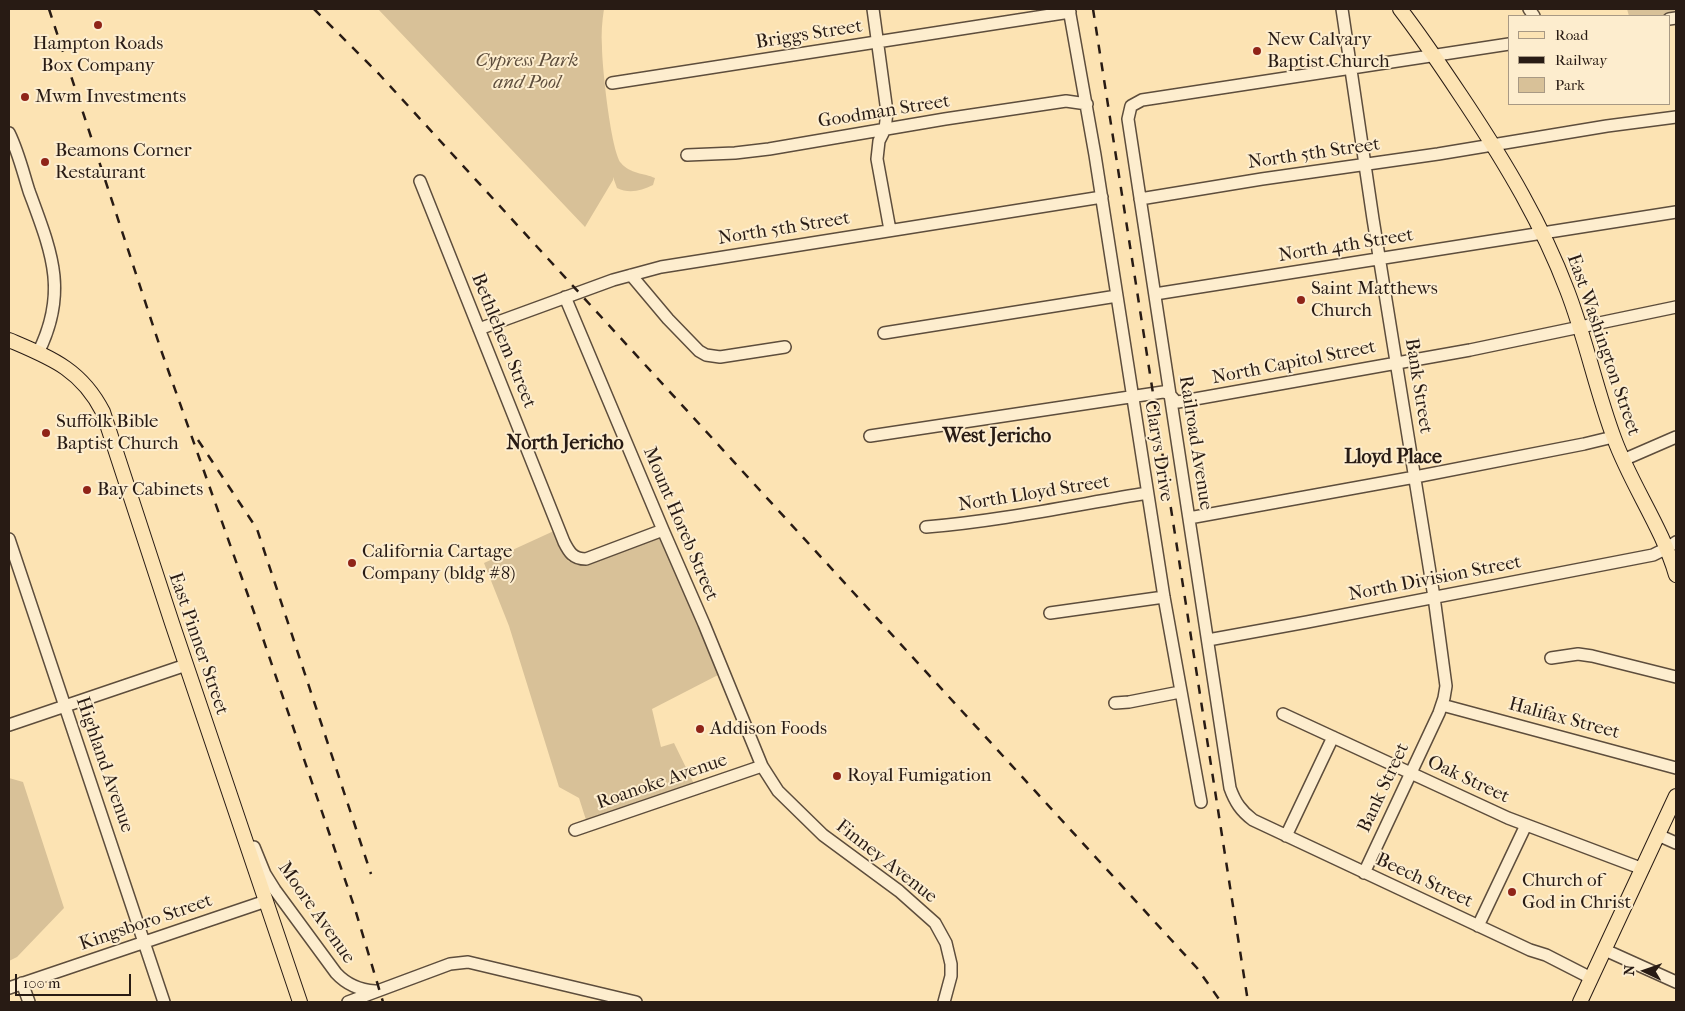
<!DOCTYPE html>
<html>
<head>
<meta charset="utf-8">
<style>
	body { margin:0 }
	#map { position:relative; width:1685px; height:1011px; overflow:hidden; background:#fce3b3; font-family:"IM FELL French Canon",serif }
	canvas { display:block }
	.frame { position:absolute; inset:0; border:10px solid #281b14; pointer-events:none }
	.legend { position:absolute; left:1508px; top:15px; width:162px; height:90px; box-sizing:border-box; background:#fdedce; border:1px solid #a89984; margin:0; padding:6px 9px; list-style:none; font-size:15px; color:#281b14 }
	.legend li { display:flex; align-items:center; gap:10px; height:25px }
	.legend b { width:25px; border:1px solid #a89984 }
	.north { position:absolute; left:1620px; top:946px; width:50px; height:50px; -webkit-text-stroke:4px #fdedce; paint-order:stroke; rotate:273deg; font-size:14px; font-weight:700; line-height:20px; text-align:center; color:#281b14 }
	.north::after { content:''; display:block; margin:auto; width:18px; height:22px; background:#281b14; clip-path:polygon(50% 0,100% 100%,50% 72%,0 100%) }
	.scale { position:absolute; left:15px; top:974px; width:116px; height:22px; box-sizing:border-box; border:2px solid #281b14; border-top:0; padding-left:6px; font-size:15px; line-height:18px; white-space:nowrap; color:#281b14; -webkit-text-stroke:4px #fdedce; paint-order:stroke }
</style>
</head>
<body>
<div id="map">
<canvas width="1685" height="1011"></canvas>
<div class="frame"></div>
<ul class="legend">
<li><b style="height:6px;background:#fce3b3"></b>Road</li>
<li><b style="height:6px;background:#281b14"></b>Railway</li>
<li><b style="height:14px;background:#d8c198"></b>Park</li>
</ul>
<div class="north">N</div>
<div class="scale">100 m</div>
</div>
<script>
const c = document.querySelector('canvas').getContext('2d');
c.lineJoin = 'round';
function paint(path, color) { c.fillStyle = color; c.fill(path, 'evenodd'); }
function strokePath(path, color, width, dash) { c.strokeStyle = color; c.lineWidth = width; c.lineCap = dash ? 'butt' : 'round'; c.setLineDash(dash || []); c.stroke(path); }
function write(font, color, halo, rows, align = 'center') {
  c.font = font + ' "IM FELL French Canon",serif'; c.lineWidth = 4; c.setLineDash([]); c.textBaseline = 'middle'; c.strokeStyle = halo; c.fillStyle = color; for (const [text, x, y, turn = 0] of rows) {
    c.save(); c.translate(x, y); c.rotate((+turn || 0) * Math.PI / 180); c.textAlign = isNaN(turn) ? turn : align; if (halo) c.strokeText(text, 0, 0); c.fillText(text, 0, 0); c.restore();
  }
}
paint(new Path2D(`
	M378 9H604C602 22 601 34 602 47 602 66 611 151 621 163 630 174 644 173 655 178L653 185C641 191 629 194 617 188L613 177V180L585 227Z
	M1627 9H1676V13L1657 16H1629Z
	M556 530 568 561 578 565 663 536 718 675 652 709 661 747 674 743 695 786 587 823 579 798 559 787 509 626 484 563Z
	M9 778 23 782 64 908 17 957 9 961Z`), '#d8c198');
const minor = new Path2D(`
	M873 9 887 112 885 129 879 141 877 159 890 230
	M1069 9 1095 155 1164 597 1201 802
	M1342 9 1373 219 1434 597 1446 686 1444 698 1439 713 1364 873
	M1529 9 1534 16
	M1669 19 1676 18
	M1509 44 1142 100 1131 106 1128 119 1230 788C1235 802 1241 811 1253 820L1530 950 1546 955 1591 978
	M612 83 1070 12
	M9 133C18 151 23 172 29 191 51 251 69 291 38 353
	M687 155 735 153 769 149 945 119 1066 101 1087 104
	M420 181 564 542C569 552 573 559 586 559L663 530
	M1140 199 1262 179 1438 154 1607 126 1676 117
	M631 275 668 319 699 351 706 355 720 357 785 347
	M1155 294 1676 212
	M565 297 663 530 704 624 762 766 778 791 823 835 899 891 935 923 946 943 951 964V976L944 1002
	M479 329 613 280 661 267 1102 197
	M884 333 1117 296
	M870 436 1163 392C1172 392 1171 400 1178 402L1470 350 1676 307
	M1623 460 1676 437
	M1189 518 1415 477 1584 444 1613 437
	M926 527C1000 521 1074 505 1147 493
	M9 539 164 1002
	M1050 613 1164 597
	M1208 640 1307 622 1653 555 1667 548 1676 542
	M1551 658 1578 654 1592 656 1676 677
	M1115 703 1129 702 1180 692
	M1442 705 1676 768
	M1283 714 1508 818 1643 869
	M9 725 186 665
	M575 830 762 766
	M1658 835 1676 843
	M1286 836 1333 737
	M254 847 265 874 275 890 336 973C347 985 359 990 375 991
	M1478 926 1526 825
	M1605 950 1676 982
	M22 983 29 1002
	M9 988 266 901
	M348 1002 450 964 468 962 636 1002`);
const major = new Path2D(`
	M1400 9C1424 40 1445 72 1467 105 1506 164 1542 224 1567 290 1586 339 1596 390 1614 438 1631 485 1662 527 1676 575
	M9 340C51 358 81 369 103 412L172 623 300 1002
	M1580 1002 1676 796`);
strokePath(minor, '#5d4d3c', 14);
strokePath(major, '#281b14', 16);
strokePath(minor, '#fdedce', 11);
strokePath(major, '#fce3b3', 14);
strokePath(new Path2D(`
	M49 9 161 350 255 615 355 909 383 1002
	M314 9 379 74 1197 968 1221 1002
	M1093 9 1248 1002
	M198 440 257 529 371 874`), '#281b14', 2.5, [9, 9]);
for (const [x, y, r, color] of [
	[98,25,5,"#8f2418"],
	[1257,51,5,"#8f2418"],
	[25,97,5,"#8f2418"],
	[45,162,5,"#8f2418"],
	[1301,300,5,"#8f2418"],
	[46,433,5,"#8f2418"],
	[87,490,5,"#8f2418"],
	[352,563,5,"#8f2418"],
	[700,729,5,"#8f2418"],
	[837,776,5,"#8f2418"],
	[1512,892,5,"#8f2418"]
]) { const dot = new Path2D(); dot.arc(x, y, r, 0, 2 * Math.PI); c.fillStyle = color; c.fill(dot); strokePath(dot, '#fdedce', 2); }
write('19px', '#281b14', '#fdedce', [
	["Briggs Street",809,35,-9],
	["Goodman Street",884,112,-9],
	["North 5th Street",1314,154,-8],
	["North 5th Street",784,229,-9],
	["North 4th Street",1346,246,-9],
	["Bethlehem Street",503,341,68],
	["East Washington Street",1603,345,71],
	["North Capitol Street",1294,363,-11],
	["Bank Street",1418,386,81],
	["Railroad Avenue",1195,443,81],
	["Clarys Drive",1158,451,81],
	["North Lloyd Street",1034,494,-9],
	["Mount Horeb Street",680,524,67],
	["North Division Street",1435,579,-11],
	["East Pinner Street",198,644,71],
	["Halifax Street",1564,719,15],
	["Highland Avenue",104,765,71],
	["Oak Street",1468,780,25],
	["Roanoke Avenue",662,782,-19],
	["Bank Street",1384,788,-65],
	["Finney Avenue",886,862,38],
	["Beech Street",1424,881,25],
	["Moore Avenue",316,913,55],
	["Kingsboro Street",146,923,-19]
]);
write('19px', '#281b14', '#fdedce', [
	["New Calvary",1267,40],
	["Baptist Church",1267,62],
	["Hampton Roads",98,44,"center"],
	["Box Company",98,66,"center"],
	["Mwm Investments",35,97],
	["Beamons Corner",55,151],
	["Restaurant",55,173],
	["Saint Matthews",1311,289],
	["Church",1311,311],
	["Suffolk Bible",56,422],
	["Baptist Church",56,444],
	["Bay Cabinets",97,490],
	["California Cartage",362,552],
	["Company (bldg #8)",362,574],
	["Addison Foods",710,729],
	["Royal Fumigation",847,776],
	["Church of",1522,881],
	["God in Christ",1522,903]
], 'left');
write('italic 19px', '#5d4d3c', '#fdedce', [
	["Cypress Park",527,61],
	["and Pool",527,83]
]);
write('bold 20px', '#281b14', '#fdedce', [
	["West Jericho",997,437],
	["North Jericho",565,444],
	["Lloyd Place",1393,458]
]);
</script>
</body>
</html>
